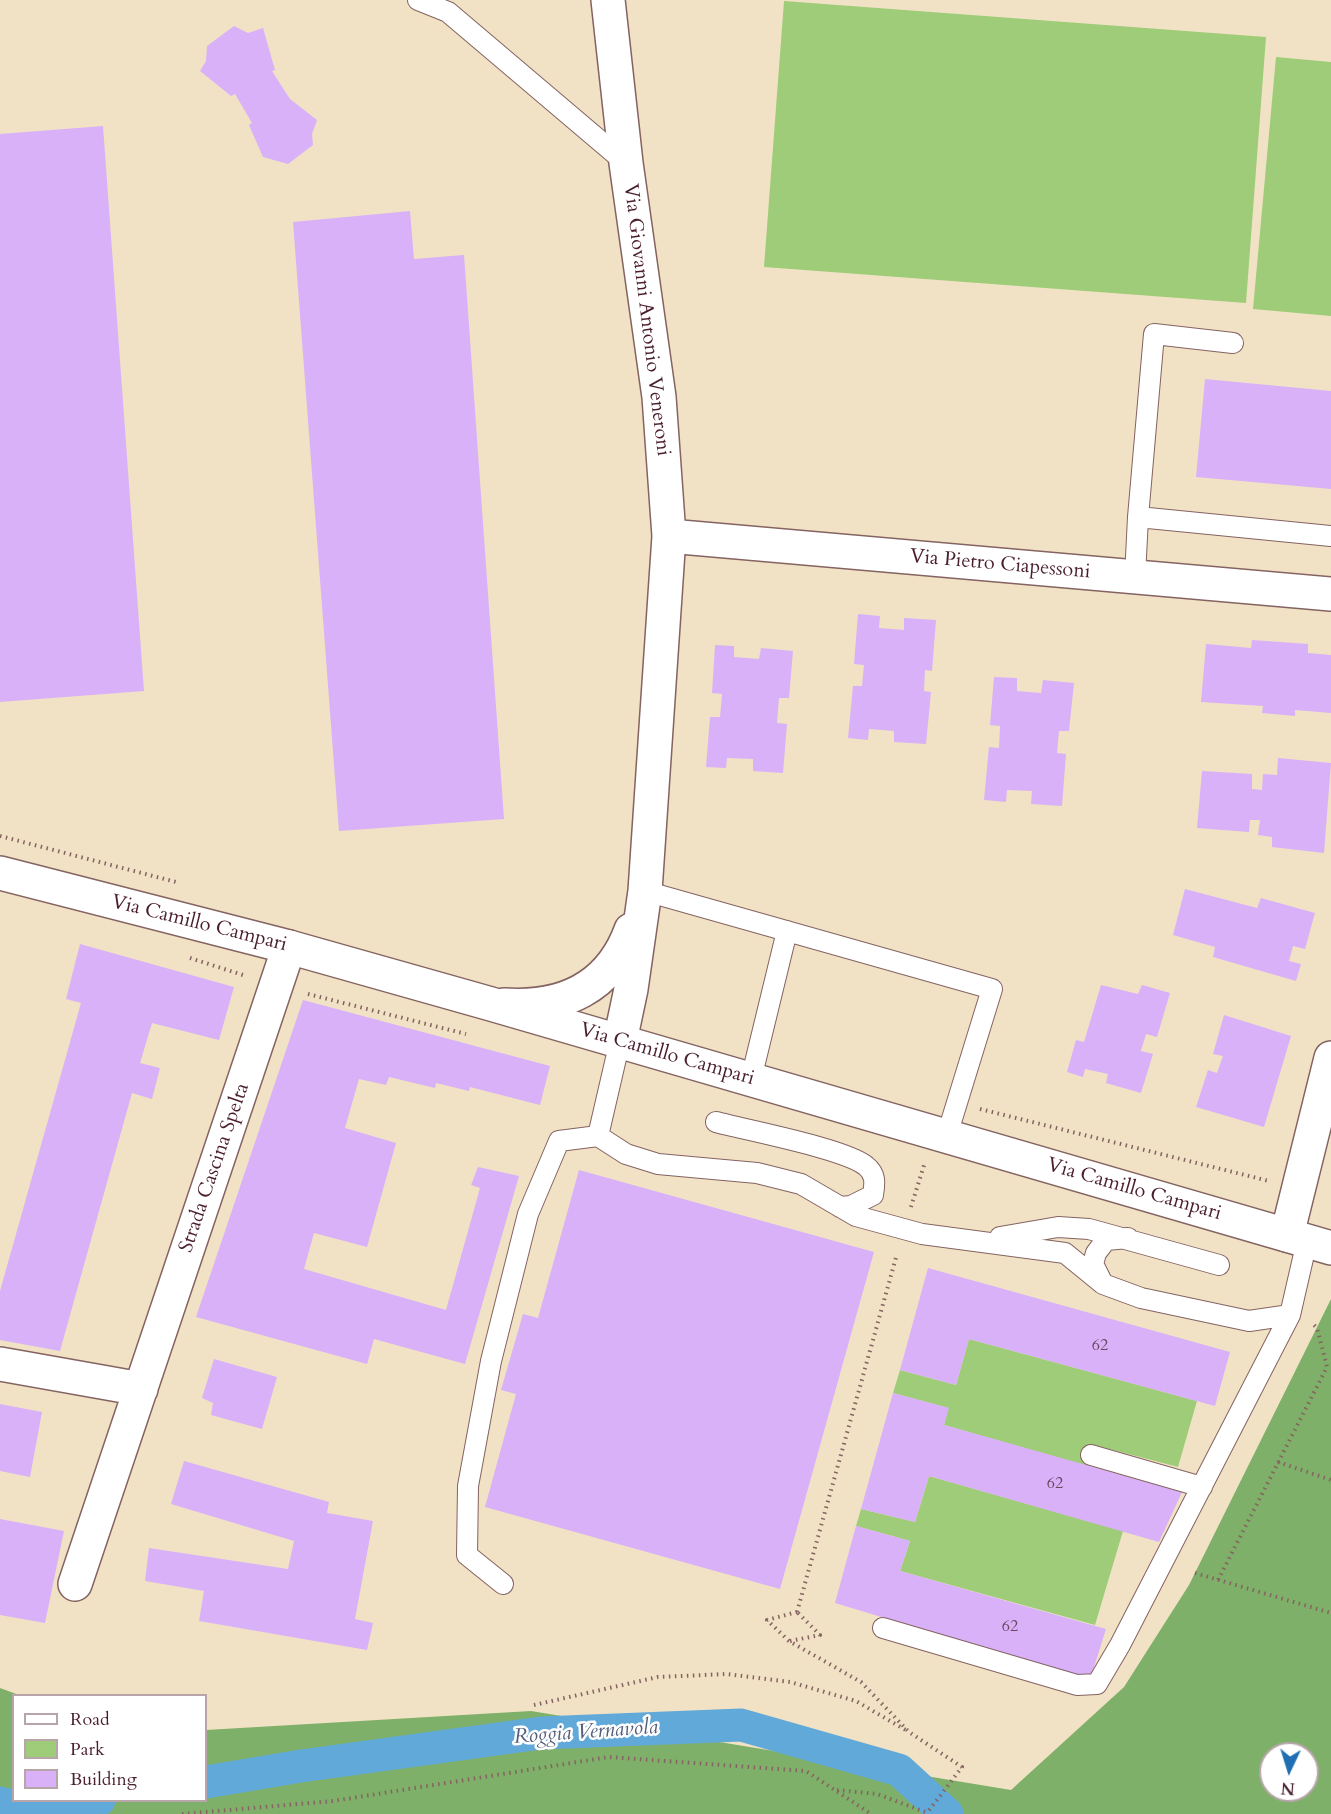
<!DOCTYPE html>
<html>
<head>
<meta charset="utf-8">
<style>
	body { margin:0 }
	#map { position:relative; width:1331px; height:1814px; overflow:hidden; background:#f1e2c5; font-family:Cardo,serif }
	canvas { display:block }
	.legend { position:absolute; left:12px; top:1694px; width:195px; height:108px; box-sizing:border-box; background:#fff; border:2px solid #b7a5aa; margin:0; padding:8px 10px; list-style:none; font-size:18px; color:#4a1f2b }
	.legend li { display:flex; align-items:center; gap:12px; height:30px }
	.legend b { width:30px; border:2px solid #b7a5aa }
	.north { position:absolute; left:1259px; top:1742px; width:60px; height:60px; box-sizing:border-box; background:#fff; border:2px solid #b7a5aa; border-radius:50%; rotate:184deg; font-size:16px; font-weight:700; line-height:24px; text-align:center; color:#4a1f2b }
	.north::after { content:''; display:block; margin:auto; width:21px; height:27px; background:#1f6fb2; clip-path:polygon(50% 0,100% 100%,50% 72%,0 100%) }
</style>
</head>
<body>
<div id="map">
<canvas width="1331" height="1814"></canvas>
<ul class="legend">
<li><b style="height:8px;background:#fff"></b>Road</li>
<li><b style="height:16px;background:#9fcc79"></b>Park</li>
<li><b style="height:16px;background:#d8b1f9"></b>Building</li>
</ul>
<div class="north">N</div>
</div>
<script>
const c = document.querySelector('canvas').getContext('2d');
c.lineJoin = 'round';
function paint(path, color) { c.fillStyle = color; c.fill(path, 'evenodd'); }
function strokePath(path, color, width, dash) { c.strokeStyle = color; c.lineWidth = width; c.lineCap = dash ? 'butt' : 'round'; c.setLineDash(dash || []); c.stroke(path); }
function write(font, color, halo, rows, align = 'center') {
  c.font = font + ' Cardo,serif'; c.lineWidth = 5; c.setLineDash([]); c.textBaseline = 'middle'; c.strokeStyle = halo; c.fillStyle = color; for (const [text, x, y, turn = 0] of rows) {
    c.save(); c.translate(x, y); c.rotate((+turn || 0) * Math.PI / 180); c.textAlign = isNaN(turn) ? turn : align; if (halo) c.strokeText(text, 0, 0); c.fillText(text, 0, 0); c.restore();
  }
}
paint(new Path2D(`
	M784 1 1266 37 1246 303 764 267Z
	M1276 57 1331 62V316L1253 309Z
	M969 1339 1197 1401 1178 1467 1094 1445 1087 1466 944 1425 948 1408 893 1393 900 1370 956 1385Z
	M929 1476 1123 1531 1095 1625 900 1571 910 1541 856 1526 861 1509 915 1522Z`), '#9fcc79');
paint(new Path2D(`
	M1331 1299V1814H0V1688L19 1695 14 1696V1800H206V1730L531 1711 1011 1790 1124 1687 1189 1585ZM1271 1754H1307V1790H1271Z`), '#7fb069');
strokePath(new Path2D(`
	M206 1782 301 1766 541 1733 741 1725 899 1770 947 1814
	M0 1803 35 1812 99 1800`), '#61a9d8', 33);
paint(new Path2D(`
	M234 26 248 33 263 28 275 70 272 71 290 99 317 120 312 134 313 145 288 164 263 157 249 125 252 123 235 94 231 96 200 71 206 61 207 46Z
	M103 126 144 691 0 702V134Z
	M410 211 414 259 464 255 504 819 339 831 293 222Z
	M1205 379 1331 391V489L1196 477Z
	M858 614 880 616 879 628 904 630V618L936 620 932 671 925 670 924 691 931 692 926 744 894 742V731L869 729 868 740 848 738 853 686H862L864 665 854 664Z
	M1252 640 1308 644V653L1331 655V713L1295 710V716L1262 713 1263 706 1201 702 1206 644 1251 648Z
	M715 645 734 646V657L759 659 761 648 793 651 789 698H779L777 723 787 724 783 773 753 771V759L727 758 726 768 706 767 710 717H720L722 694 712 693Z
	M994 677 1017 678V691L1041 693 1043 680 1074 683 1069 731H1059L1057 753 1066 754 1062 806 1031 804 1032 791 1007 790 1006 802 984 800 989 747 999 748 1000 726 990 725Z
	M1278 758 1331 763 1324 853 1272 847V837L1258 835 1260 820H1250L1249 832 1197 828 1202 771 1252 774V789L1262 790 1263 774 1277 775Z
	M1185 889 1257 908 1261 898 1315 913 1305 949 1293 946 1289 961 1301 964 1296 981 1213 957 1215 947 1173 935Z
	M80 944 234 987 219 1040 152 1023 140 1063 160 1068 152 1099 132 1093 60 1351 0 1340V1291L81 1003 66 999Z
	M1101 985 1138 994 1142 985 1170 993 1157 1037 1146 1034 1141 1051 1153 1054 1141 1093 1106 1083 1108 1074 1085 1069 1083 1077 1067 1072 1076 1040 1084 1042Z
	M303 1000 550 1066 540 1105 470 1087 469 1091 436 1083 435 1088 389 1077 386 1085 359 1079 345 1128 396 1143 367 1247 314 1233 304 1269 446 1310 480 1188 471 1185 478 1167 519 1176 465 1364 374 1339 367 1364 196 1317Z
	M1224 1015 1291 1036 1264 1127 1196 1107 1208 1070 1217 1073 1223 1056 1213 1054Z
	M579 1170 874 1252 780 1589 485 1507 516 1394 501 1390 523 1314 538 1318Z
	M928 1268 1230 1352 1215 1406 969 1339 956 1385 900 1370Z
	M214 1359 277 1377 262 1429 211 1415 213 1403 202 1398Z
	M893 1393 949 1408 944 1425 1182 1492 1159 1542 929 1476 915 1522 861 1509Z
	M0 1404 42 1412 30 1477 0 1471Z
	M184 1461 329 1502 327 1513 373 1521 355 1619 373 1623 367 1650 199 1621 204 1591 145 1581 149 1548 288 1569 294 1541 171 1504Z
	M0 1519 64 1531 45 1623 0 1615Z
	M856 1526 910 1541 900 1571 1106 1629 1090 1680 835 1603Z`), '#d8b1f9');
const service = new Path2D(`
	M418 0 448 12 626 163
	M1138 517 1154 334 1233 343
	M1135 577 1138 517 1331 536
	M645 891 992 989 947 1135
	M751 1079 787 931
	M716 1122C746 1130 846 1149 866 1166 876 1174 875 1183 873 1195L851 1206 840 1207
	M598 1136 620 1041
	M1000 1237 1058 1227 1089 1229 1219 1265
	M1128 1238 1106 1240 1096 1253 1093 1264 1103 1284 1141 1298 1249 1321 1290 1315
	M1091 1455 1202 1487
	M503 1584 467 1555 468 1486 491 1361 528 1214 559 1141 598 1136 626 1154 658 1164 757 1173 801 1184 856 1216 922 1234 1065 1253 1103 1284
	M883 1628 1077 1685 1097 1684 1120 1645 1290 1315 1307 1241`);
const minor = new Path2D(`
	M608 0 626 163 659 397 669 536 645 891 631 989 620 1041
	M669 536 1331 594
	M504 1005C563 1009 610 988 631 930
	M1287 1235 1331 1058
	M0 1364 141 1389
	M75 1584 289 947`);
const tertiary = new Path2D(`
	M0 873 289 947 491 1004 1331 1248`);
strokePath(service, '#846361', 22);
strokePath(minor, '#846361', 36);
strokePath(tertiary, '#846361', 36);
strokePath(new Path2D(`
	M0 836 176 882
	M190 958 246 976
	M308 994 466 1034
	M980 1109 1269 1181
	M911 1207 925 1162
	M1278 1462 1331 1480
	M1195 1573 1331 1613
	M1218 1580 1327 1367 1317 1328 1313 1324
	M797 1612 897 1254
	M797 1612 767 1620 789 1641 861 1682 909 1732 962 1767 927 1813
	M790 1641 820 1635 797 1612
	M534 1705 658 1677 726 1674 790 1682 856 1701 909 1732
	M837 1790 877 1794 928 1813
	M182 1814 333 1801 609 1757 806 1771 871 1814`), '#846361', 4, [1.5, 4.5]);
strokePath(service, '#fff', 20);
strokePath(minor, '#fff', 33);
strokePath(tertiary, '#fff', 33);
write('16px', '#6e445e', null, [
	["62",1100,1346],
	["62",1055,1484],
	["62",1010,1627]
]);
write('20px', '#4a1f2b', '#fff', [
	["Via Giovanni Antonio Veneroni",646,320,83],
	["Via Pietro Ciapessoni",1000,565,5],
	["Via Camillo Campari",199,924,14],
	["Via Camillo Campari",667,1055,16],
	["Strada Cascina Spelta",215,1168,-71],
	["Via Camillo Campari",1134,1190,16]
]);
write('italic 21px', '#545d79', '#fff', [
	["Roggia Vernavola",586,1733,-4]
]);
</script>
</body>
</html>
